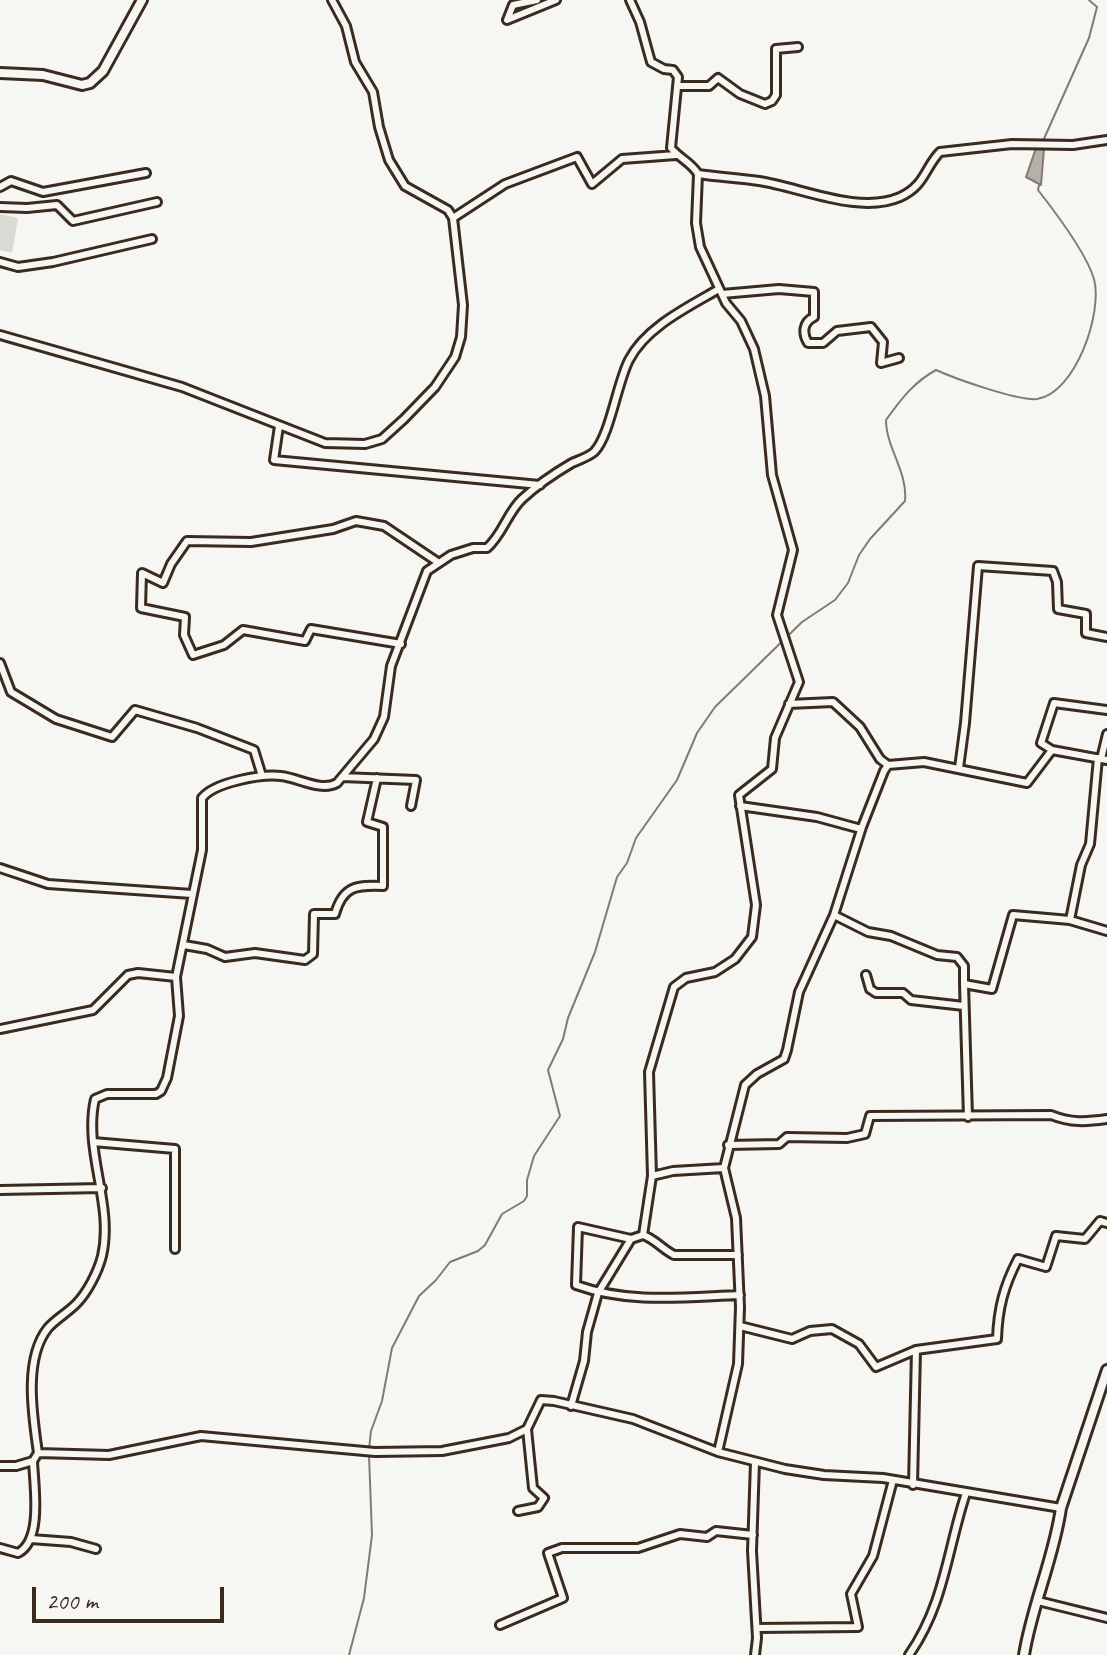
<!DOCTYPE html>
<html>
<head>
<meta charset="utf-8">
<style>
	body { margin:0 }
	#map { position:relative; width:1107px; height:1655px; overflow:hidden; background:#f6f6f2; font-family:Caveat,sans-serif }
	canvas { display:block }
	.scale { position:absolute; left:32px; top:1587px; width:192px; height:36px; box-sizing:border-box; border:4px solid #3b2a1e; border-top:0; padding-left:10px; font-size:24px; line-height:28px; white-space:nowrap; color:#3b2a1e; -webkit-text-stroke:6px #f6f6f2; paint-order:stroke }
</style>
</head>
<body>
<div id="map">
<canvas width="1107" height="1655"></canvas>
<div class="scale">200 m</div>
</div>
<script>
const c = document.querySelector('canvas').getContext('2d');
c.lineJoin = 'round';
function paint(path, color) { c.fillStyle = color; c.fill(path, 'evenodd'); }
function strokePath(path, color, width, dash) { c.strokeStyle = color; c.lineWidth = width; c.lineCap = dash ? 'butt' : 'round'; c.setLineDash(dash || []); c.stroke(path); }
paint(new Path2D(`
	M0 214 18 218 12 253 0 250Z`), '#dad9d3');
const water = new Path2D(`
	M1036 148 1044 149 1041 185 1026 177Z`);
paint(water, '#b6b0a9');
strokePath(water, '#857a71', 2);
strokePath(new Path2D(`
	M1043 141 1089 38 1097 7 1089 0
	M369 1449 371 1431 382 1401 392 1348 419 1296 436 1280 450 1262 478 1251 485 1245 502 1214 524 1201 527 1196V1180L534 1156 560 1116 548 1070 563 1039 568 1018 595 952 617 877 627 863 636 838 677 780 697 733 715 707 802 622 835 600 848 583 859 555 870 539 905 501C908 472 886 448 886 420 901 399 914 382 936 370 956 379 1018 401 1037 399 1076 393 1103 312 1094 279 1086 252 1056 213 1038 190L1039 185
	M349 1655 364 1598 372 1535 369 1455`), '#857a71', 2);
const minor = new Path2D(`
	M537 0 513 5 507 20 556 0
	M678 86H709L718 78 740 94 765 104 772 101 776 95V49L798 47
	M698 174C718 177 739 178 759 181 800 187 859 215 900 197 925 186 925 167 940 152L1012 144 1073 145 1107 140
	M0 187 11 181 43 192 146 173
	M0 207 27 208 57 205 73 221 157 202
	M453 218 505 184 577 157 592 184 622 159 676 155
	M0 262 18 267 53 262 152 239
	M722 294 779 289 814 292V317C803 322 802 333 808 343H823L837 331 871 327 883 342 881 363 899 358
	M0 335 182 387 325 443 365 444 382 439 404 419 435 387 455 357 461 337 463 305 453 218 448 210 405 186 389 160 379 127 373 92 355 62 346 26 332 0
	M279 426 274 460 540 485
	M401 644 311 629 305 641 243 630 224 645 193 655 184 635 185 617 141 608 142 573 163 583 171 564 187 541 251 542 333 529 356 521 384 526 439 563
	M0 663 11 692 56 719 112 737 135 710 197 728 254 750 262 776
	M789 704 833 702 860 727 880 759 888 765
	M1052 750 1041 743 1054 703 1107 710
	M1098 758 1090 844 1081 865 1070 920 1107 931
	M1101 759 1107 734
	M959 768 965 723 978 566 1053 571 1057 582 1058 609 1086 614V633L1107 637
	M342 777 416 780 411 806
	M740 806 817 817 861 829
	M0 868 48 884 192 894
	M834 915 868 932 891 936 937 955 957 957 964 966V984L992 989 1013 915 1070 920
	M184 945 207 949 225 957 255 953 305 960 313 954 314 914H335C343 886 356 885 383 886V827L367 822 377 778
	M866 975 870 989 876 993H903L911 1000 964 1006
	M964 984 968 1117
	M0 1029 93 1010 128 975 138 973 176 977
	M93 1142 175 1149V1249
	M728 1145 779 1144 787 1137 847 1138 865 1134 870 1116 1051 1115C1071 1123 1086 1122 1107 1119
	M652 1176 673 1171 724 1168
	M0 1190 102 1188
	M643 1235C655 1239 662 1249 674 1255H738
	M631 1239 578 1227 576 1285C629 1304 684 1297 740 1295
	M740 1326 792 1339 810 1331 832 1329 859 1344 876 1367 916 1350
	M571 1406 584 1361 587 1332 598 1293 631 1239 643 1235 652 1176 649 1072 674 987 686 978 715 972 735 959 752 937 756 905 739 795 772 769 775 738 799 682 777 615 793 550 772 475 765 396 754 349 741 321 726 303 700 247 696 223 698 174C692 163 679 158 671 148L678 77 673 70 664 69 651 62 640 22 630 0
	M718 1452 738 1364 740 1307 736 1218 724 1168 745 1085 757 1074 784 1059 787 1050 799 992 834 915 862 827 884 771 888 765 924 762 1027 783 1052 750 1107 760
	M38 1453C33 1417 23 1359 48 1328 56 1319 67 1313 76 1304 87 1293 98 1272 102 1256 114 1204 83 1151 95 1099L107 1094H156L161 1091 167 1078 179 1016 176 977 202 850V798C215 782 261 774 281 776 299 778 321 792 337 783L374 739 384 717 391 666 427 571 451 555 473 548H487C503 534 507 513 522 499 537 485 555 473 572 463 579 460 588 457 594 452 610 436 617 383 629 360 646 327 688 307 719 289
	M0 1466H16L33 1461 38 1453 109 1455 201 1436 375 1452 442 1451 509 1438 527 1429 541 1400 554 1401 633 1419 718 1452 785 1469 824 1475 883 1478 1061 1508
	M913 1485 916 1350 997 1339C998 1308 1004 1286 1018 1259L1046 1267 1056 1236 1085 1239 1100 1221 1107 1223
	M518 1511 538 1507 544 1498 533 1488 527 1429
	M31 1539 71 1542 96 1549
	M0 1548 18 1553C43 1540 34 1486 33 1461
	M1038 1601 1107 1618
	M500 1625 563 1598 548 1553 562 1548H638L680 1534 707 1537 716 1531 753 1535
	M757 1628 858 1627 851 1594 873 1556 893 1480
	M755 1655 757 1638 752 1551 755 1462
	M909 1655C945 1603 947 1550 966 1493`);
const secondary = new Path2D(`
	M0 73 43 75 82 85 90 83 103 71 142 0
	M1024 1655C1032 1605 1054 1558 1061 1508L1107 1370`);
strokePath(minor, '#3b2a1e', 12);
strokePath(secondary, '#3b2a1e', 14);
strokePath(minor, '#f6f6f2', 6);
strokePath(secondary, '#f6f6f2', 8);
</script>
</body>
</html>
